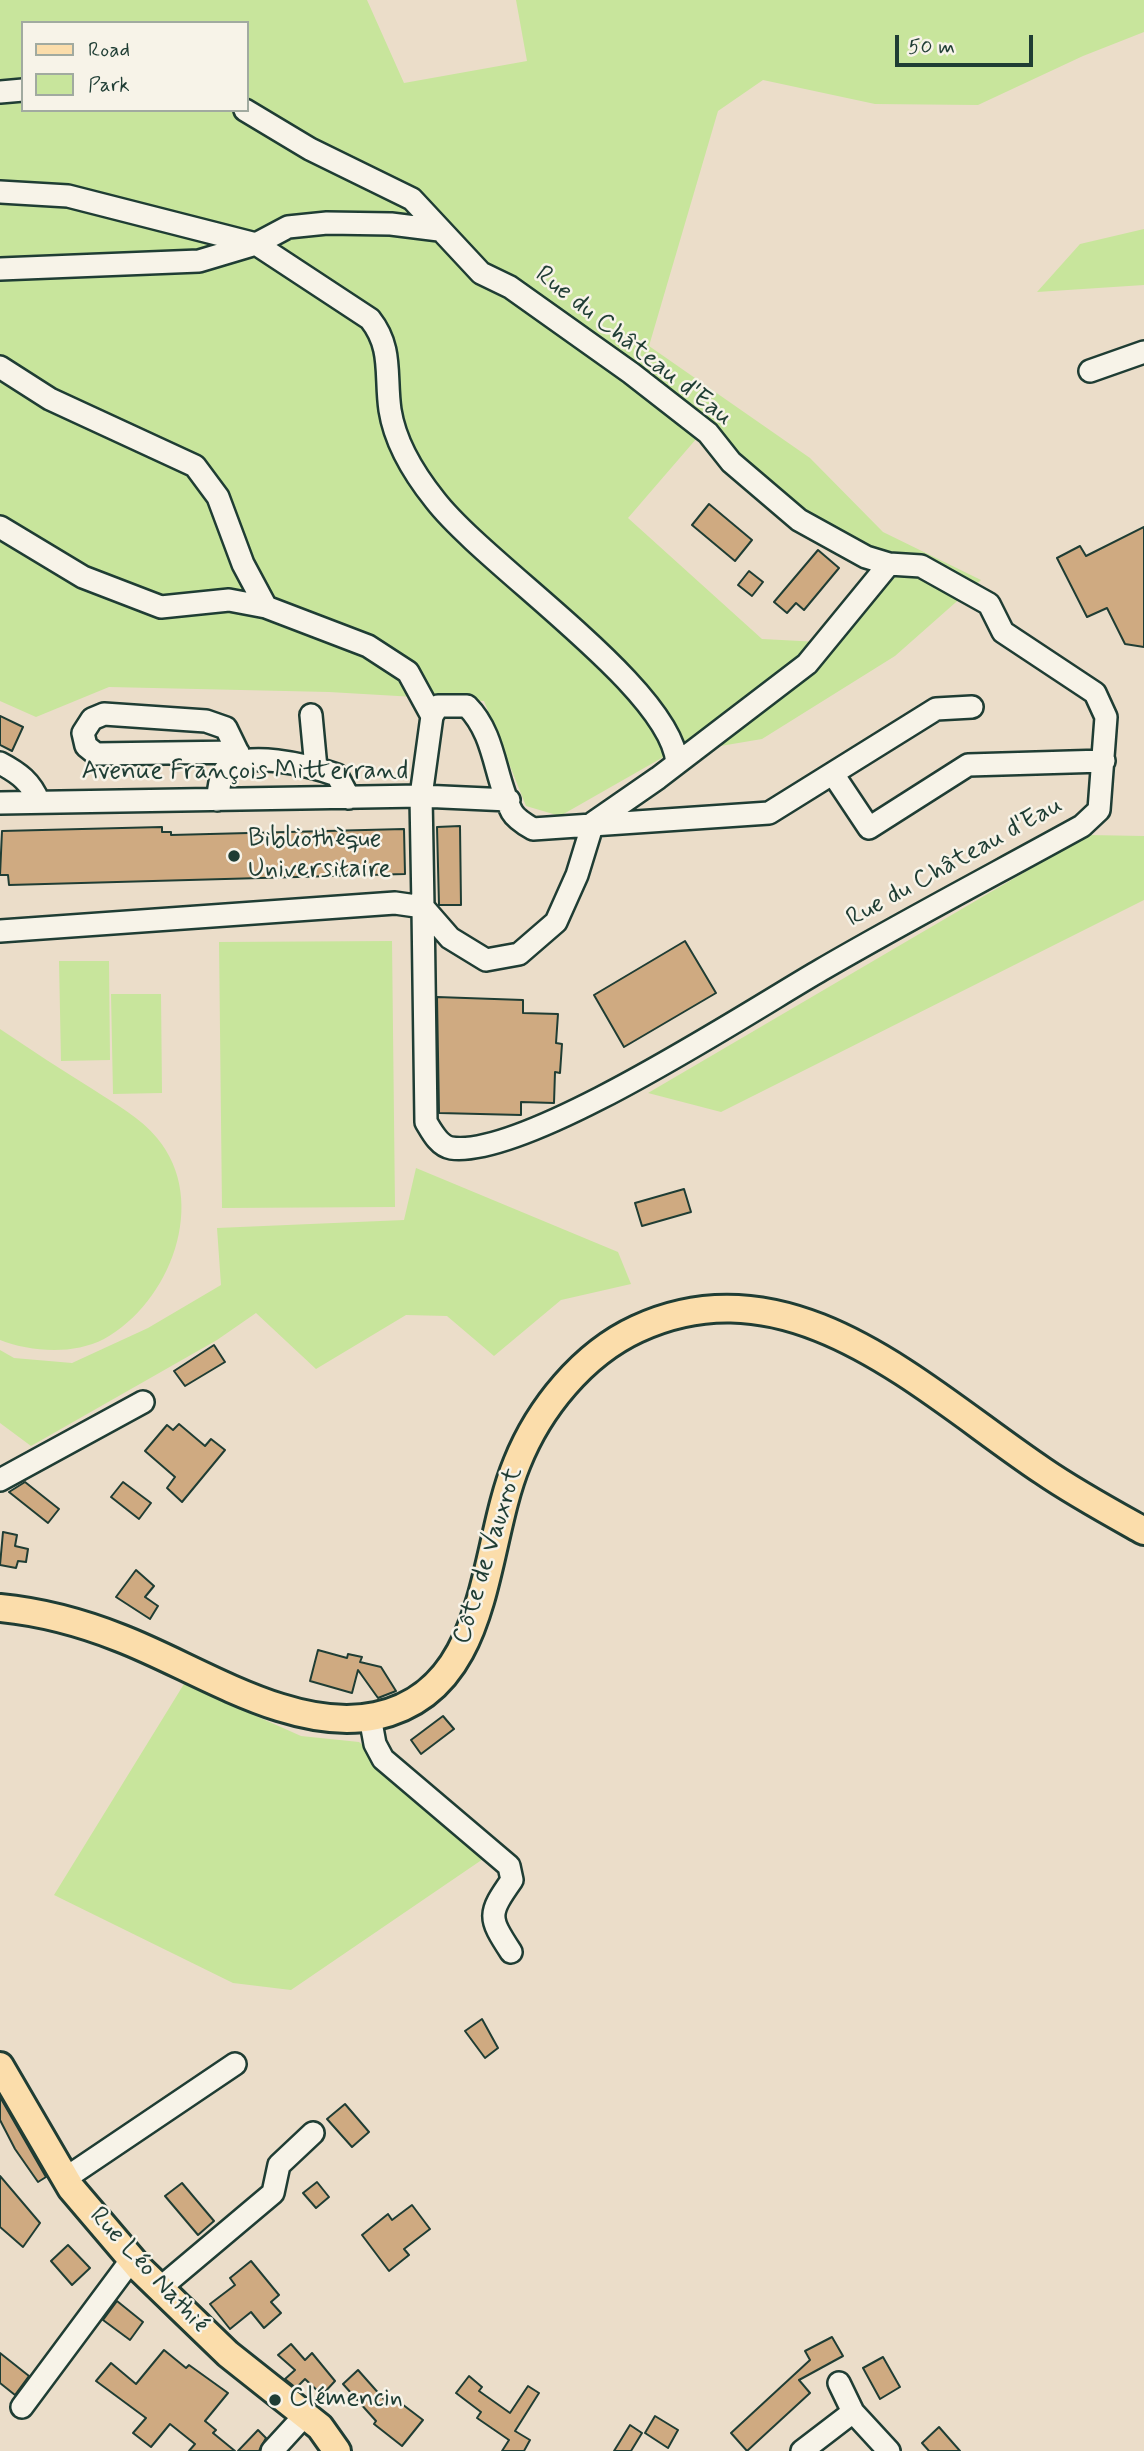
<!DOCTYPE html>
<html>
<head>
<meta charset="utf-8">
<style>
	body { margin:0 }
	#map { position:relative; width:1144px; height:2451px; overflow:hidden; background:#ebddc9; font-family:Mynerve,sans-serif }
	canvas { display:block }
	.legend { position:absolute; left:21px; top:21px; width:228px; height:91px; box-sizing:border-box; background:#f7f3e8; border:2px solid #a1aaa0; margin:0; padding:9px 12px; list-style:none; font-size:21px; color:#1f3d34 }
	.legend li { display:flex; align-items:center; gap:14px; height:35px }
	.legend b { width:35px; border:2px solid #a1aaa0 }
	.scale { position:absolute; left:895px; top:35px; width:138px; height:32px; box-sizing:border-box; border:4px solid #1f3d34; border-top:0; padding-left:9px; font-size:21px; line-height:24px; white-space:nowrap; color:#1f3d34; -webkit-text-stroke:5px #f7f3e8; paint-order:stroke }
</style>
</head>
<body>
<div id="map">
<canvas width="1144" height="2451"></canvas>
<ul class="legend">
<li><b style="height:9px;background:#fbddab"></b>Road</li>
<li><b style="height:19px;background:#c8e59c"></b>Park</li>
</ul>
<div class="scale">50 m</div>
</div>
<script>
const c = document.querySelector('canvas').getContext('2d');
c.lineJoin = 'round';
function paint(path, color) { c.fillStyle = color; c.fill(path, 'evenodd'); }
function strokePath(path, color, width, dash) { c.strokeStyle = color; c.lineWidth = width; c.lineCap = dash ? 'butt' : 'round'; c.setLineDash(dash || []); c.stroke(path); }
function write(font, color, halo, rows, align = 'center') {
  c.font = font + ' Mynerve,sans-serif'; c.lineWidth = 5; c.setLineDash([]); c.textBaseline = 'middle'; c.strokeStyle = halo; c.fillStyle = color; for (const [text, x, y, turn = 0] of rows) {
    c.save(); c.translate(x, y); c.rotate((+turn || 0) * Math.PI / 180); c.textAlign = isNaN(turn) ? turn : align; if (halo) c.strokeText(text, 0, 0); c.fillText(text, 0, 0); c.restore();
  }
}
paint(new Path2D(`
	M0 0H367L404 83 527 61 516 0H1144V32L1083 56 978 105 875 104 763 80 718 111 649 346 810 458 883 532 981 580 895 656 762 739 667 755 560 816 526 806 484 701 329 692 109 687 36 717 0 701ZM23 23H247V110H23ZM697 438 879 566 820 642 762 639 628 518Z
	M1144 229V285L1037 292 1080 244Z
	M1088 835 1144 836V900L721 1112 648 1093Z
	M392 941 395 1207 222 1208 219 942Z
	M59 961H109L110 1060 61 1061Z
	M111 994H161L162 1093 113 1094Z
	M0 1029C31 1050 62 1070 94 1090 115 1104 141 1118 157 1138 210 1201 170 1303 104 1339 73 1355 31 1352 0 1340Z
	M416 1168 618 1252 631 1284 561 1300 494 1356 447 1316 406 1315 316 1369 256 1313 217 1340 31 1446 0 1423V1350L14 1358 72 1363 148 1328 221 1285 217 1228 404 1220Z
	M184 1684 301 1736 359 1742 486 1857 291 1990 233 1983 54 1895Z`), '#c8e59c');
const building = new Path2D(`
	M709 504 752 540 735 561 692 525Z
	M1144 527V647L1125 644 1107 608 1087 617 1057 558 1080 546 1086 556Z
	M818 550 839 568 804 610 796 603 787 613 774 602Z
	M749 571 763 582 752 596 738 585Z
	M0 716 23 727 12 751 0 745Z
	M460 826 461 905H439L437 827Z
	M162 827V832H171V835L404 829 405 874 9 885 8 875H0L2 831Z
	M685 941 716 993 624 1047 594 995Z
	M437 997 523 1000V1013L558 1014 556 1043 562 1044 560 1073 555 1072 554 1103 521 1102V1115L439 1113Z
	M684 1189 691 1212 642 1226 635 1203Z
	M214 1345 225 1362 185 1386 174 1371Z
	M179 1424 205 1446 211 1439 225 1450 182 1502 167 1488 175 1477 145 1451 167 1425 173 1430Z
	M25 1482 59 1509 48 1523 9 1492Z
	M123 1482 151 1503 139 1519 111 1497Z
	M3 1532 17 1535 15 1546 28 1549 26 1562 18 1561 16 1568 0 1565Z
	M136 1570 154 1586 145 1597 158 1606 150 1619 116 1597Z
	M318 1650 347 1658 348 1654 362 1657 360 1662 381 1667 396 1691 378 1698 358 1670 352 1693 310 1681Z
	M443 1716 454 1729 421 1754 411 1740Z
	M482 2019 498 2048 485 2058 465 2031Z
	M0 2097 46 2177 38 2182 15 2149 0 2120Z
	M345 2104 369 2132 352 2147 327 2119Z
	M0 2176 40 2223 23 2247 0 2227Z
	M317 2182 329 2197 316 2208 303 2193Z
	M182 2183 214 2221 198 2235 165 2196Z
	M412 2205 430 2229 404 2249 409 2255 389 2271 362 2235 388 2214 392 2220Z
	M68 2245 90 2268 72 2285 51 2261Z
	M251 2261 279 2295 271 2302 281 2313 264 2328 251 2312 230 2329 210 2304 235 2285 230 2278Z
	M117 2301 143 2322 130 2340 103 2320Z
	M832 2337 843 2356 799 2380 810 2393 747 2451 731 2433 810 2360 805 2351Z
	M291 2344 305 2360 312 2353 335 2381 322 2395 305 2379 296 2388 285 2379 295 2370 278 2355Z
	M164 2350 186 2368 189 2365 228 2393 205 2421 216 2430 213 2433 235 2451H189L195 2444 170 2424 151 2447 133 2433 146 2418 96 2381 111 2363 136 2384Z
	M0 2353 29 2376 15 2395 0 2383Z
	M883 2357 900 2387 880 2399 863 2368Z
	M358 2370 389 2405 394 2398 423 2420 402 2446 374 2424 376 2421 343 2384Z
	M469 2376 482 2387 479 2391 510 2413 528 2386 539 2393 515 2431 530 2440 524 2451H502L509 2440 477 2418 481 2412 456 2393Z
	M655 2416 678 2430 668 2448 645 2433Z
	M630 2425 642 2433 631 2451H614Z
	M939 2427 960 2451H929L922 2443Z
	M258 2430 266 2438 259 2451H238Z`);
paint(building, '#cfaa81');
strokePath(building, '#1f3d34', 2);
const minor = new Path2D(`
	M0 92 23 90
	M245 110 310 149 412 199 481 273 510 287 631 373 708 433 731 462 799 520 866 557 889 564 921 566 989 604 1003 632 1095 693 1106 717 1099 810 1082 826C995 874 907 920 821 970 750 1011 525 1159 451 1148 439 1146 432 1132 426 1122L423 907
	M0 192 68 196 256 244 370 319C393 348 385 375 390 410 395 442 415 475 435 500 486 566 671 688 677 763
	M0 269 199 261 256 244 288 227 327 223 391 224 439 230
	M0 367 50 399 195 466 218 497 243 564 266 607
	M1090 371 1144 352
	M0 527 83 577 161 607 229 600 266 607 368 646 408 672 432 716
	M311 715 316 768
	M238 752 96 754 86 746 83 733 92 719 104 714 206 721 226 728 242 761
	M0 763C19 773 31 782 39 802
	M833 774 869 828 968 765 1104 761
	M217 800C219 792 219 780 223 773 238 746 314 767 337 775L349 798
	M509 800 421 796 432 716 438 706H467C496 735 494 777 512 812 516 819 526 825 533 829L769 813 936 709 972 707
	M0 803 421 796 423 907 395 903 0 931
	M423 907 450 938 486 960 519 954 556 922 577 875 593 823 658 778 807 664 889 564
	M0 1480 143 1402
	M370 1717 375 1744 383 1759 509 1866 512 1880C488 1914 488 1917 511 1952
	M66 2178 235 2064
	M159 2289 273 2193 279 2165 313 2133
	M839 2383 853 2412 889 2451
	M22 2407 132 2259
	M272 2451 305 2415
	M802 2451 853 2412`);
const major = new Path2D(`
	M0 1608C41 1612 82 1623 120 1638 196 1667 292 1734 376 1716 492 1691 481 1550 517 1463 539 1408 583 1354 637 1329 792 1257 925 1392 1043 1471 1075 1493 1110 1512 1144 1531
	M0 2066 71 2188 140 2269 228 2354 320 2427 337 2451`);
strokePath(minor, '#1f3d34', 26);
strokePath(major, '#1f3d34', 32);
strokePath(minor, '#f7f3e8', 21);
strokePath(major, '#fbddab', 26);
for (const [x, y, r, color] of [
	[234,856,7,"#1f3d34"],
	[275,2400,7,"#1f3d34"]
]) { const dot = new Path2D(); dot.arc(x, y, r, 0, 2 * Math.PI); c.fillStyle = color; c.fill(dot); strokePath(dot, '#f7f3e8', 2.5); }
write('26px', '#1f3d34', '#f7f3e8', [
	["Rue du Château d'Eau",633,347,38],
	["Avenue François Mitterrand",245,773],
	["Rue du Château d'Eau",955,863,-29],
	["Côte de Vauxrot",489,1556,-73],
	["Rue Léo Nathié",148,2271,47]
]);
write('26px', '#1f3d34', '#f7f3e8', [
	["Bibliothèque",248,841],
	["Universitaire",248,871],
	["Clémencin",289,2400]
], 'left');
</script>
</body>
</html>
